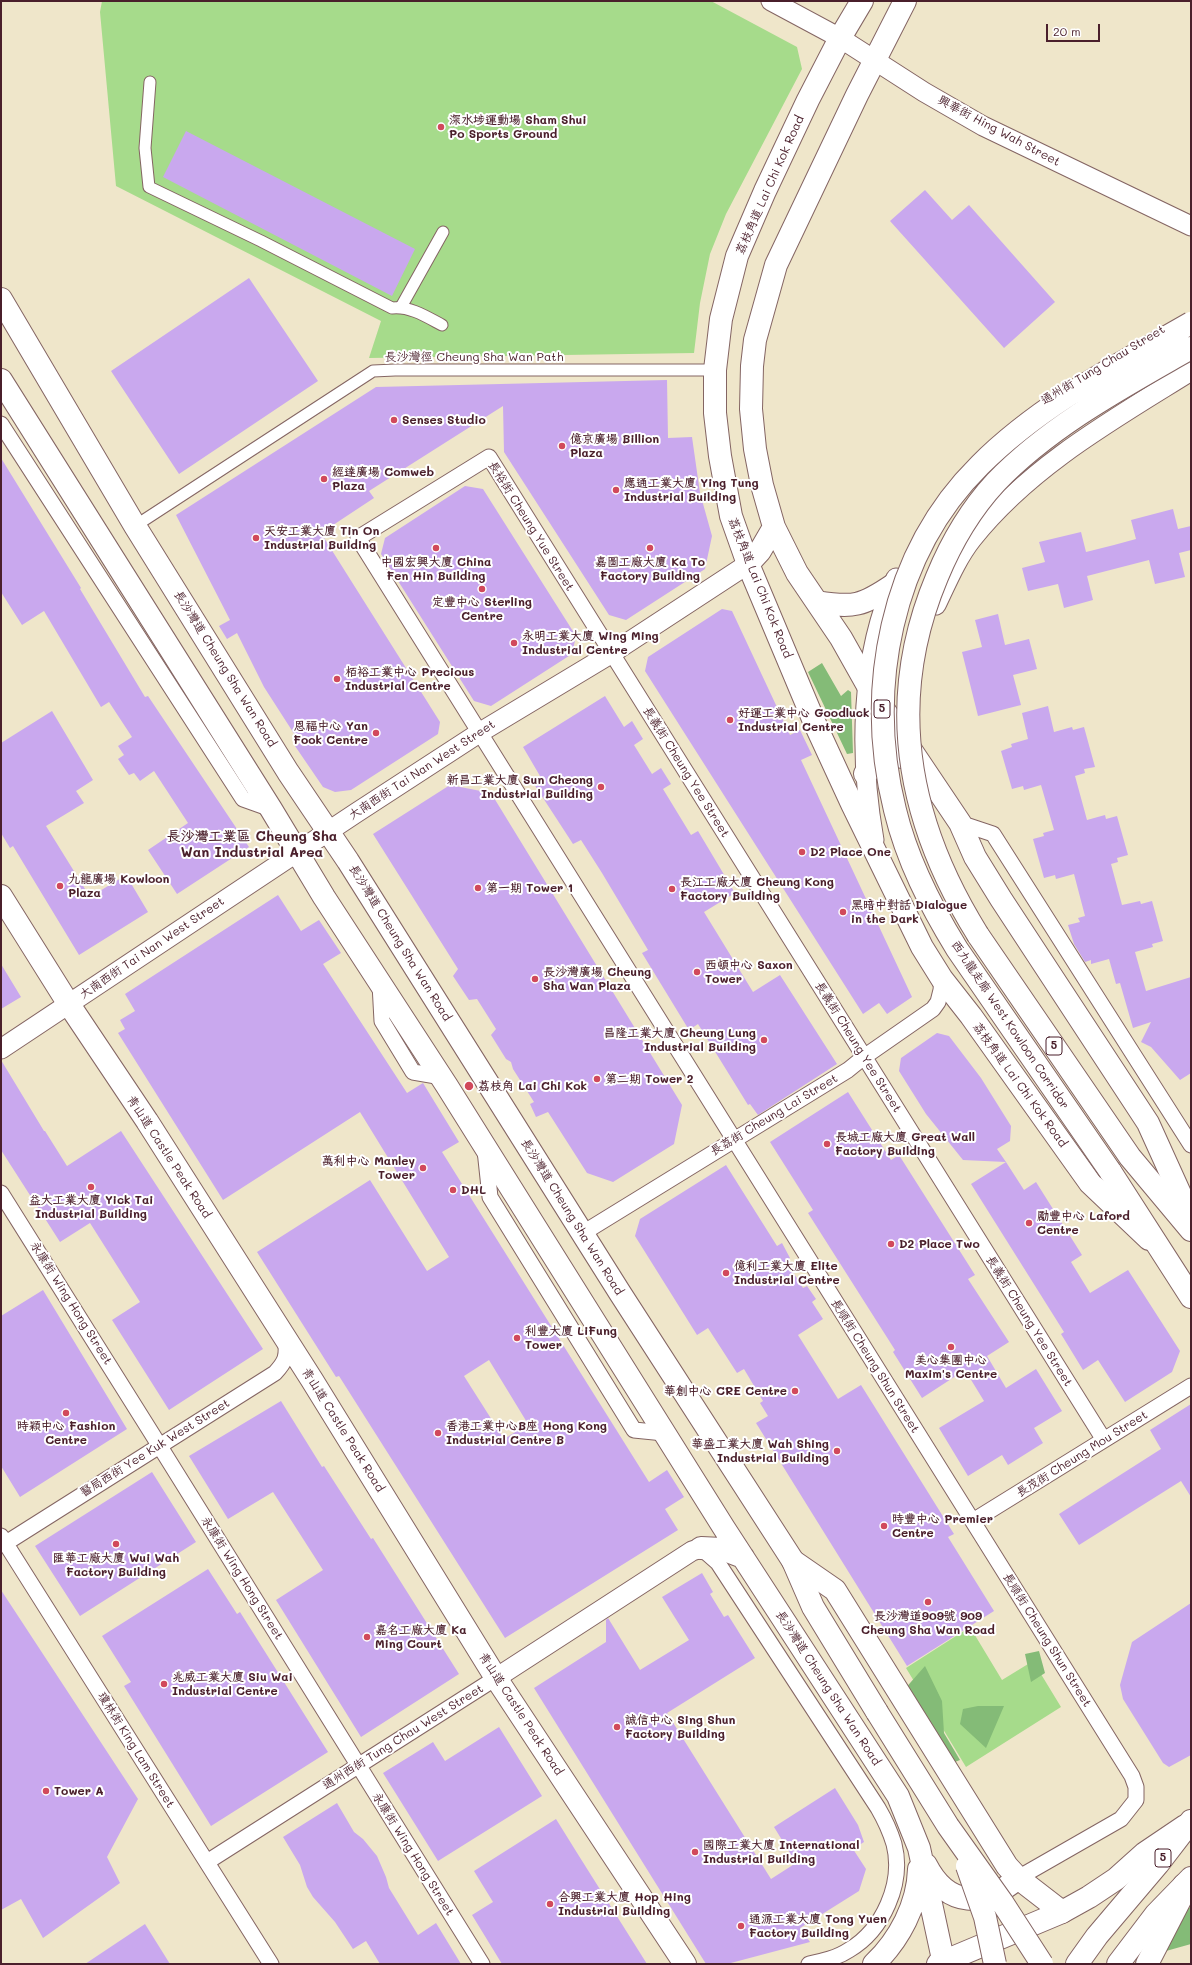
<!DOCTYPE html>
<html>
<head>
<meta charset="utf-8">
<style>
	body { margin:0 }
	#map { position:relative; width:1192px; height:1965px; overflow:hidden; background:#efe6ca; font-family:Mali,sans-serif }
	canvas { display:block }
	.frame { position:absolute; inset:0; border:2px solid #4a1f2b; pointer-events:none }
	.scale { position:absolute; left:1046px; top:24px; width:54px; height:18px; box-sizing:border-box; border:2px solid #4a1f2b; border-top:0; padding-left:5px; font-size:12px; line-height:14px; white-space:nowrap; color:#4a1f2b; -webkit-text-stroke:3px #fff; paint-order:stroke }
</style>
</head>
<body>
<div id="map">
<canvas width="1192" height="1965"></canvas>
<div class="frame"></div>
<div class="scale">20 m</div>
</div>
<script>
const c = document.querySelector('canvas').getContext('2d');
c.lineJoin = 'round';
function paint(path, color) { c.fillStyle = color; c.fill(path, 'evenodd'); }
function strokePath(path, color, width, dash) { c.strokeStyle = color; c.lineWidth = width; c.lineCap = dash ? 'butt' : 'round'; c.setLineDash(dash || []); c.stroke(path); }
function write(font, color, halo, rows, align = 'center') {
  c.font = font + ' Mali,"LXGW WenKai TC",sans-serif'; c.lineWidth = 4; c.setLineDash([]); c.textBaseline = 'middle'; c.strokeStyle = halo; c.fillStyle = color; for (const [text, x, y, turn = 0] of rows) {
    c.save(); c.translate(x, y); c.rotate((+turn || 0) * Math.PI / 180); c.textAlign = isNaN(turn) ? turn : align; if (halo) c.strokeText(text, 0, 0); c.fillText(text, 0, 0); c.restore();
  }
}
paint(new Path2D(`
	M102 1H711L797 47 802 69 726 214 710 254 700 303 694 353 369 358 381 321 116 186 100 12Z
	M970 1627 1002 1680 1033 1661 1061 1707 966 1767 906 1668Z`), '#a6db8b');
paint(new Path2D(`
	M822 663 841 696 848 690 851 692 853 753 847 754 808 672Z
	M1039 1651 1045 1673 1031 1682 1025 1654Z
	M925 1666 942 1701 944 1733 960 1760 935 1770 903 1691Z
	M978 1706H1004L986 1748 960 1724 963 1709Z
	M1188 1907 1191 1908V1944L1166 1951Z`), '#84bb77');
paint(new Path2D(`
	M186 131 415 249 392 296 163 177Z
	M925 190 952 220 969 205 1055 302 1004 348 890 221Z
	M249 278 318 381 179 474 111 371Z
	M667 380 668 438 692 437 700 493 712 536 705 569 626 620 609 615 504 452 503 406 369 491 374 498 321 533 440 722 438 734 351 790 335 792 323 787 295 746 300 743 264 687 237 633 227 639 219 626 230 620 176 515 376 387Z
	M1 458 81 588 80 589 145 697 148 696 249 847 177 894 148 850 188 823 154 771 140 781 134 773 129 775 118 759 124 755 118 746 132 737 109 702 101 707 44 611 22 625 1 592Z
	M465 486 483 489 576 636 572 654 491 706 474 701 381 554 385 538Z
	M1173 509 1178 529 1191 526V550L1179 553 1185 577 1155 584 1149 560 1087 576 1093 600 1064 608 1058 584 1028 591 1022 568 1045 562 1039 542 1081 532 1086 552 1114 545 1136 539 1131 520Z
	M722 609 732 611 790 735 800 730 812 755 801 760 912 997 887 1014 879 1003 863 1014 645 671 648 657Z
	M998 614 1005 645 1029 639 1037 669 1013 675 1021 705 978 716 962 652 982 647 975 620Z
	M605 696 624 727 632 721 643 739 634 745 652 774 661 768 671 784 663 789 691 835 698 831 735 893 704 912 753 992 780 975 837 1064 758 1115 750 1104 748 1105 698 1024 689 1030 642 953 648 950 602 873 581 840 573 844 532 781 540 776 523 747Z
	M1048 706 1054 732 1072 727 1073 730 1084 727 1095 767 1084 769 1085 773 1075 776 1087 820 1105 815 1106 819 1117 816 1128 855 1117 858 1118 862 1111 864 1122 905 1140 901 1141 904 1152 901 1163 941 1152 944 1153 947 1135 952 1146 991 1191 977V1073L1180 1080 1151 1047 1141 1042 1151 1022 1133 1028 1120 983 1116 984 1109 959 1091 964V960L1085 962 1074 944 1068 925 1080 922 1078 918 1085 916 1074 874 1056 879 1055 875 1044 878 1033 839 1044 836 1043 833 1054 830 1041 785 1024 790 1023 786 1012 789 1001 751 1012 747 1011 744 1028 739 1022 713Z
	M52 711 93 780 76 791 84 803 46 826 90 897 126 875 148 912 79 955 13 846 10 848 1 833V743Z
	M450 785 491 793 682 1105 674 1144 613 1182 587 1173 548 1112 536 1117 530 1104 534 1102 513 1069 511 1062 506 1059 491 1035 496 1029 477 999 469 1000 453 976 458 969 373 834Z
	M278 895 301 931 319 920 341 953 323 964 407 1093 423 1083 459 1142 442 1152 649 1482 667 1470 684 1497 665 1509 678 1530 505 1638 339 1376 336 1377 257 1252 370 1180 427 1271 449 1257 360 1112 223 1200 118 1033 125 1029 120 1020 135 1011 125 994ZM489 1360 528 1424 504 1439 464 1376Z
	M1 964 21 997 1 1009Z
	M937 1033 949 1036 981 1078 1011 1126 1010 1141 997 1149 1006 1162 963 1160 926 1114 899 1071 901 1058Z
	M1 1060 44 1131H45L67 1166 121 1131 263 1349 169 1410 112 1320 140 1302 90 1223 60 1242 1 1150Z
	M848 1092 891 1160 899 1155 975 1275 968 1279 1009 1342 987 1356 1006 1388 1036 1369 1062 1411 1034 1428 1043 1443 1008 1465 1002 1455 968 1476 939 1428 984 1401 965 1370 922 1398 893 1352 895 1350 808 1213 813 1210 770 1142Z
	M1006 1162 1024 1190 1036 1182 1082 1255 1071 1262 1090 1293 1128 1270 1180 1351 1172 1372 1125 1402 1098 1360 1083 1370 1061 1334 1064 1332 971 1184Z
	M726 1165 777 1246 782 1243 790 1258 786 1261 803 1288 807 1286 816 1299 812 1302 823 1319 798 1335 838 1399 861 1385 954 1534 948 1537 994 1611 907 1666 756 1423 768 1416 760 1403 763 1401 744 1369 737 1373 708 1328 697 1335 635 1236 640 1219Z
	M43 1290 127 1429 20 1497 1 1466V1316Z
	M281 1401 322 1467 324 1466 371 1539 373 1538 459 1674 361 1737 276 1600 323 1570 273 1492 228 1519 189 1456Z
	M1191 1404V1497L1181 1481 1079 1545 1059 1514 1161 1449 1150 1430Z
	M152 1472 196 1542 80 1616 35 1546Z
	M208 1569 237 1614 240 1612 328 1752 211 1826 124 1686 131 1682 102 1636Z
	M702 1573 713 1592 710 1594 724 1617 728 1615 755 1658 667 1713 771 1879 796 1863 774 1827 835 1788 858 1825 864 1842 853 1849 866 1869 859 1891 800 1928 810 1942 727 1964H706L534 1688 606 1642V1620L608 1618 640 1670 689 1640 662 1597Z
	M1 1590 138 1799 107 1857 120 1883 43 1938 21 1899 1 1910Z
	M1191 1603V1755L1169 1767 1163 1763 1123 1699 1120 1685 1132 1642Z
	M499 1727 542 1796 438 1861 383 1773 433 1742 445 1761Z
	M337 1803 354 1832 363 1839 377 1856 386 1877 389 1888 418 1935 436 1923 461 1964H380L366 1941 353 1949 335 1922 313 1897 307 1887 300 1865 283 1837Z
	M556 1819 579 1856 647 1964H502L472 1915 493 1902 474 1871Z
	M145 1924 170 1964H85Z`), '#c9a8ee');
const pedestrian = new Path2D(`
	M150 82 145 148 149 187 261 241 392 308C410 306 427 317 442 325
	M401 307 443 232
	M135 526 373 371 395 370H715`);
const minor = new Path2D(`
	M1 424 243 799 271 809
	M960 823 993 834 1191 1145
	M380 984 382 1021 413 1072 442 1077
	M485 1150 490 1197 634 1430 664 1433
	M1 1193C163 1449 321 1708 482 1964
	M583 1233 848 1070 864 1057 933 1009 938 1002 941 990 942 979
	M973 1521 1191 1386
	M1 1536 271 1964
	M6 1543 275 1373C286 1361 287 1357 286 1340
	M701 1548 718 1563 878 1808C885 1820 890 1831 894 1844 904 1883 883 1930 849 1950 837 1958 823 1961 809 1964
	M207 1862 496 1678
	M1018 1878 1121 1819 1136 1800V1787L1132 1776 358 538 489 457 1104 1440`);
const tertiary = new Path2D(`
	M771 1 840 38 924 92 983 126 1191 226
	M936 605C947 582 957 558 972 539 1030 466 1114 419 1191 371
	M874 840C859 756 860 656 896 578
	M1 1049 356 813 479 733 612 653 748 564
	M496 1678 692 1551 701 1548`);
const secondary = new Path2D(`
	M1 896 68 1003 147 1121 312 1380 496 1678 685 1964
	M793 1561 835 1590 1007 1866 1018 1878 1062 1912`);
const primary = new Path2D(`
	M862 1 840 38 808 100 765 191 737 256 721 319 715 370V413L720 456 731 516 748 564 816 726 852 804 922 947 942 979 971 1016 1090 1183 1149 1239
	M905 1 857 95 776 265 755 340 752 366 751 409 755 449 762 485 774 527 797 573 841 638 868 686 960 823 975 857 1001 899 1148 1123 1191 1218
	M1 299 135 526 288 772 348 861 620 1293 793 1561 813 1607 877 1712
	M1 380 271 809 324 897 447 1086 724 1528 898 1796 919 1848 944 1964
	M748 564 760 551 774 527
	M817 602C854 608 862 606 893 585
	M865 774C876 764 887 753 903 757
	M701 1548 722 1549 743 1557
	M926 1865C948 1908 984 1907 1018 1878
	M874 1964C899 1940 918 1905 919 1869
	M938 1964 1062 1912 1089 1897 1116 1879 1145 1853 1185 1826
	M1147 1964 1181 1898 1184 1885`);
const trunk = new Path2D(`
	M978 935 1130 1157 1191 1230
	M1110 1171 1191 1297
	M1077 1964 1097 1936 1158 1864 1191 1821
	M1118 1964 1156 1914 1191 1878`);
strokePath(pedestrian, '#846563', 13);
strokePath(minor, '#846563', 17);
strokePath(tertiary, '#846563', 21);
strokePath(secondary, '#846563', 24);
strokePath(primary, '#846563', 24);
strokePath(trunk, '#846563', 24);
strokePath(pedestrian, '#fff', 11);
strokePath(minor, '#fff', 15);
strokePath(tertiary, '#fff', 19);
strokePath(secondary, '#fff', 22);
strokePath(primary, '#fff', 22);
strokePath(trunk, '#fff', 22);
const primaryBridge = new Path2D(`
	M877 1712 948 1826 1002 1902 1042 1964
	M967 1866 985 1917 995 1964`);
const trunkBridge = new Path2D(`
	M978 935C908 823 884 703 937 577 951 543 970 510 996 482 1051 425 1123 387 1191 348
	M1110 1171 957 949C930 905 907 860 895 810 865 690 890 554 980 465 1040 405 1118 365 1191 323`);
strokePath(primaryBridge, '#846563', 24, []);
strokePath(trunkBridge, '#846563', 24, []);
strokePath(primaryBridge, '#fff', 22);
strokePath(trunkBridge, '#fff', 22);
for (const [x, y, r, color] of [
	[441,127,4,"#d1495b"],
	[394,420,4,"#d1495b"],
	[562,446,4,"#d1495b"],
	[324,479,4,"#d1495b"],
	[616,490,4,"#d1495b"],
	[256,538,4,"#d1495b"],
	[436,548,4,"#d1495b"],
	[650,548,4,"#d1495b"],
	[482,589,4,"#d1495b"],
	[514,643,4,"#d1495b"],
	[337,679,4,"#d1495b"],
	[730,720,4,"#d1495b"],
	[376,733,4,"#d1495b"],
	[601,787,4,"#d1495b"],
	[802,852,4,"#d1495b"],
	[60,886,4,"#d1495b"],
	[478,888,4,"#d1495b"],
	[672,889,4,"#d1495b"],
	[843,912,4,"#d1495b"],
	[697,972,4,"#d1495b"],
	[535,979,4,"#d1495b"],
	[764,1040,4,"#d1495b"],
	[597,1079,4,"#d1495b"],
	[469,1086,5,"#d1495b"],
	[827,1144,4,"#d1495b"],
	[423,1168,4,"#d1495b"],
	[91,1187,4,"#d1495b"],
	[453,1190,4,"#d1495b"],
	[1029,1223,4,"#d1495b"],
	[891,1244,4,"#d1495b"],
	[726,1273,4,"#d1495b"],
	[517,1338,4,"#d1495b"],
	[951,1347,4,"#d1495b"],
	[795,1391,4,"#d1495b"],
	[66,1413,4,"#d1495b"],
	[438,1433,4,"#d1495b"],
	[837,1451,4,"#d1495b"],
	[884,1526,4,"#d1495b"],
	[116,1544,4,"#d1495b"],
	[928,1602,4,"#d1495b"],
	[367,1637,4,"#d1495b"],
	[164,1684,4,"#d1495b"],
	[617,1727,4,"#d1495b"],
	[46,1791,4,"#d1495b"],
	[695,1852,4,"#d1495b"],
	[550,1904,4,"#d1495b"],
	[741,1926,4,"#d1495b"]
]) { const dot = new Path2D(); dot.arc(x, y, r, 0, 2 * Math.PI); c.fillStyle = color; c.fill(dot); strokePath(dot, '#fff', 1.5); }
for (const [x, y, w] of [
	[882,709,16],
	[1054,1046,16],
	[1163,1858,16]
]) { const box = new Path2D(); box.roundRect(x - w / 2, y - 9, w, 18, 3); c.fillStyle = '#fff'; c.fill(box); strokePath(box, '#4a1f2b', 1); }
write('bold 11px', '#4a1f2b', null, [
	["5",882,709],
	["5",1054,1046],
	["5",1163,1858]
]);
write('bold 12px', '#4a1f2b', '#fff', [
	["深水埗運動場 Sham Shui",449,120],
	["Po Sports Ground",449,134],
	["Senses Studio",402,420],
	["億京廣場 Billion",570,439],
	["Plaza",570,453],
	["經達廣場 Comweb",332,472],
	["Plaza",332,486],
	["應通工業大廈 Ying Tung",624,483],
	["Industrial Building",624,497],
	["天安工業大廈 Tin On",264,531],
	["Industrial Building",264,545],
	["中國宏興大廈 China",436,562,"center"],
	["Fen Hin Building",436,576,"center"],
	["嘉圖工廠大廈 Ka To",650,562,"center"],
	["Factory Building",650,576,"center"],
	["定豐中心 Sterling",482,602,"center"],
	["Centre",482,616,"center"],
	["永明工業大廈 Wing Ming",522,636],
	["Industrial Centre",522,650],
	["栢裕工業中心 Precious",345,672],
	["Industrial Centre",345,686],
	["好運工業中心 Goodluck",738,713],
	["Industrial Centre",738,727],
	["恩福中心 Yan",368,726,"right"],
	["Fook Centre",368,740,"right"],
	["新昌工業大廈 Sun Cheong",593,780,"right"],
	["Industrial Building",593,794,"right"],
	["D2 Place One",810,852],
	["九龍廣場 Kowloon",68,879],
	["Plaza",68,893],
	["長江工廠大廈 Cheung Kong",680,882],
	["Factory Building",680,896],
	["第一期 Tower 1",486,888],
	["黑暗中對話 Dialogue",851,905],
	["in the Dark",851,919],
	["西頓中心 Saxon",705,965],
	["Tower",705,979],
	["長沙灣廣場 Cheung",543,972],
	["Sha Wan Plaza",543,986],
	["昌隆工業大廈 Cheung Lung",756,1033,"right"],
	["Industrial Building",756,1047,"right"],
	["第二期 Tower 2",605,1079],
	["荔枝角 Lai Chi Kok",478,1086],
	["長城工廠大廈 Great Wall",835,1137],
	["Factory Building",835,1151],
	["萬利中心 Manley",415,1161,"right"],
	["Tower",415,1175,"right"],
	["DHL",461,1190],
	["益大工業大廈 Yick Tai",91,1200,"center"],
	["Industrial Building",91,1214,"center"],
	["勵豐中心 Laford",1037,1216],
	["Centre",1037,1230],
	["D2 Place Two",899,1244],
	["億利工業大廈 Elite",734,1266],
	["Industrial Centre",734,1280],
	["利豐大廈 LiFung",525,1331],
	["Tower",525,1345],
	["美心集團中心",951,1360,"center"],
	["Maxim's Centre",951,1374,"center"],
	["華創中心 CRE Centre",787,1391,"right"],
	["時穎中心 Fashion",66,1426,"center"],
	["Centre",66,1440,"center"],
	["香港工業中心B座 Hong Kong",446,1426],
	["Industrial Centre B",446,1440],
	["華盛工業大廈 Wah Shing",829,1444,"right"],
	["Industrial Building",829,1458,"right"],
	["時豐中心 Premier",892,1519],
	["Centre",892,1533],
	["匯華工廠大廈 Wui Wah",116,1558,"center"],
	["Factory Building",116,1572,"center"],
	["長沙灣道909號 909",928,1616,"center"],
	["Cheung Sha Wan Road",928,1630,"center"],
	["嘉名工廠大廈 Ka",375,1630],
	["Ming Court",375,1644],
	["兆威工業大廈 Siu Wai",172,1677],
	["Industrial Centre",172,1691],
	["誠信中心 Sing Shun",625,1720],
	["Factory Building",625,1734],
	["Tower A",54,1791],
	["國際工業大廈 International",703,1845],
	["Industrial Building",703,1859],
	["合興工業大廈 Hop Hing",558,1897],
	["Industrial Building",558,1911],
	["通源工業大廈 Tong Yuen",749,1919],
	["Factory Building",749,1933]
], 'left');
write('12px', '#4a1f2b', '#fff', [
	["興華街 Hing Wah Street",999,131,28],
	["荔枝角道 Lai Chi Kok Road",770,185,-66],
	["長沙灣徑 Cheung Sha Wan Path",474,357],
	["通州街 Tung Chau Street",1103,365,-31],
	["長裕街 Cheung Yue Street",531,526,58],
	["荔枝角道 Lai Chi Kok Road",760,588,68],
	["長沙灣道 Cheung Sha Wan Road",225,669,58],
	["大南西街 Tai Nan West Street",422,770,-33],
	["長義街 Cheung Yee Street",686,772,58],
	["長沙灣道 Cheung Sha Wan Road",400,943,58],
	["大南西街 Tai Nan West Street",152,948,-34],
	["西九龍走廊 West Kowloon Corridor",1010,1025,56],
	["長義街 Cheung Yee Street",858,1047,58],
	["荔枝角道 Lai Chi Kok Road",1020,1085,54],
	["長荔街 Cheung Lai Street",774,1115,-31],
	["青山道 Castle Peak Road",169,1157,57],
	["長沙灣道 Cheung Sha Wan Road",572,1217,58],
	["永康街 Wing Hong Street",71,1303,58],
	["長義街 Cheung Yee Street",1029,1321,58],
	["長順街 Cheung Shun Street",875,1366,58],
	["青山道 Castle Peak Road",343,1430,58],
	["醫局西街 Yee Kuk West Street",155,1448,-32],
	["長茂街 Cheung Mou Street",1082,1454,-32],
	["永康街 Wing Hong Street",242,1578,58],
	["長順街 Cheung Shun Street",1047,1640,58],
	["長沙灣道 Cheung Sha Wan Road",828,1688,57],
	["青山道 Castle Peak Road",521,1714,57],
	["通州西街 Tung Chau West Street",403,1737,-32],
	["瓊林街 King Lam Street",136,1750,58],
	["永康街 Wing Hong Street",413,1854,58]
]);
write('bold 14px', '#4a1f2b', '#fff', [
	["長沙灣工業區 Cheung Sha",252,837],
	["Wan Industrial Area",252,853]
]);
</script>
</body>
</html>
